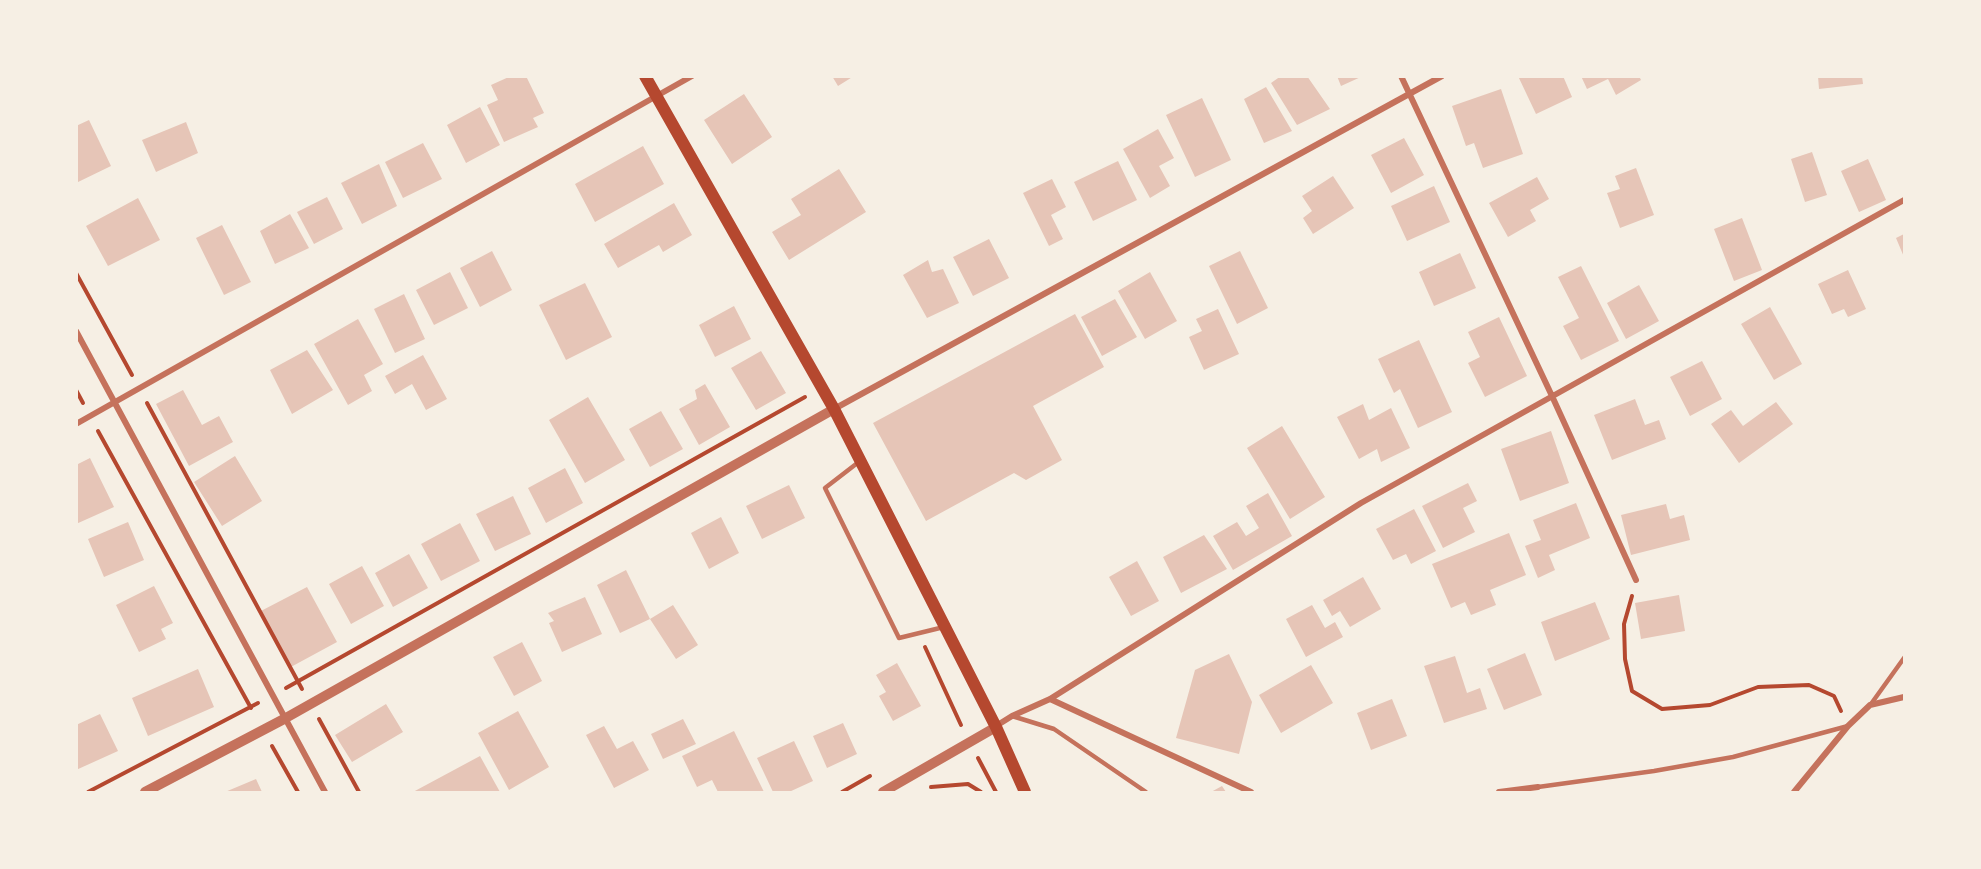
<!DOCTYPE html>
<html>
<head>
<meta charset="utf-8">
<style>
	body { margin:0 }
	#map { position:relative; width:1981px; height:869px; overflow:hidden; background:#f6efe4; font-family:Lora,serif }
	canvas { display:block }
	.frame { position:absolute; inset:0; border:78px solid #f6efe4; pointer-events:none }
</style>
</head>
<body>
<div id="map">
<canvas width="1981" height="869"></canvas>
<div class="frame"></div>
</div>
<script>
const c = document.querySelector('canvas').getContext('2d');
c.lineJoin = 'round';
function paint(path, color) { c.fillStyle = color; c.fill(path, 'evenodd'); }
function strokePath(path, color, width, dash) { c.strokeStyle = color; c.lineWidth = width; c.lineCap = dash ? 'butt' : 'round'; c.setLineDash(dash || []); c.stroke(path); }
paint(new Path2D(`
	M511 76H526L544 113 533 118 538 127 504 142 487 105 498 100 491 85Z
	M832 76H854L838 86Z
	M1281 76H1307L1330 109 1297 125 1271 83Z
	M1337 76H1363L1341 86Z
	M1518 76H1563L1572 97 1536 114Z
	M1581 76H1639L1641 80 1616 95 1608 79 1587 89Z
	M1818 76H1862L1863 84 1819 89Z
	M1266 87 1292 131 1264 143 1244 99Z
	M1501 89 1523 154 1483 168 1474 143 1466 146 1452 106Z
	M744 94 772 137 732 164 704 120Z
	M1202 98 1231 160 1195 177 1166 115Z
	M480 107 500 145 466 163 447 125Z
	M89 120 111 166 76 183V126Z
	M186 122 198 153 156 172 142 140Z
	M1158 129 1174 158 1159 166 1170 186 1150 198 1123 149Z
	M1404 138 1424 175 1391 193 1371 155Z
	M423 143 442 179 403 198 385 162Z
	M643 146 664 184 595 222 575 184Z
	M1812 152 1827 195 1805 202 1791 159Z
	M1868 159 1886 200 1859 212 1841 171Z
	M1118 161 1137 200 1093 221 1074 182Z
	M379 164 397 206 362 224 341 183Z
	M1636 168 1654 215 1620 228 1607 193 1620 189 1615 176Z
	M839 169 866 212 789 260 772 232 801 215 791 199Z
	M1333 176 1354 208 1313 234 1303 218 1312 211 1302 196Z
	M1537 177 1549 199 1530 210 1536 221 1508 237 1489 203Z
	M1052 179 1066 207 1051 215 1063 239 1049 246 1023 193Z
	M1434 186 1450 222 1407 241 1391 206Z
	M327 197 343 229 314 244 297 212Z
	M138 198 160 240 108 266 86 226Z
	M674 203 692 235 663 252 659 245 618 268 604 244Z
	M290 214 309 248 275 264 260 231Z
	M1742 218 1762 270 1734 281 1714 229Z
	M222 225 251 282 224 295 196 238Z
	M1904 234V257L1896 238Z
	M989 239 1009 278 973 296 953 257Z
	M492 251 512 290 480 307 460 268Z
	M1240 251 1268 308 1237 324 1209 266Z
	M1460 253 1476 288 1434 306 1419 272Z
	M928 260 932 272 943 269 959 303 927 318 903 275Z
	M1581 266 1619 341 1581 360 1563 326 1579 318 1558 277Z
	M1848 270 1866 309 1848 317 1844 309 1832 314 1818 284Z
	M450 272 468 308 434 325 416 290Z
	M1150 272 1177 321 1145 339 1118 291Z
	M585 283 612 337 566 360 539 305Z
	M1639 285 1659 321 1626 339 1607 303Z
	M404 294 425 339 395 353 374 309Z
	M1115 299 1137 337 1102 356 1081 317Z
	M734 306 751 339 715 357 699 325Z
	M1770 307 1802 364 1774 380 1741 324Z
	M1218 309 1239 354 1204 370 1189 337 1202 331 1196 319Z
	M1075 314 1104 367 1033 406 1062 460 1026 480 1014 473 926 521 873 423Z
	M1499 317 1527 376 1485 397 1468 363 1480 357 1468 332Z
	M358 319 383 364 364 375 372 391 348 405 314 344Z
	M1419 340 1452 412 1418 428 1400 389 1394 393 1378 359Z
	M307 350 333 390 292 414 270 370Z
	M761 351 786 393 756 410 731 368Z
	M423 355 447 399 426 410 412 384 395 394 385 376Z
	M1702 361 1722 399 1690 416 1670 377Z
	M705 384 730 427 699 445 679 409 697 399 695 390Z
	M183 390 202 425 219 416 233 442 189 466 156 404Z
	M588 397 625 460 585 483 549 420Z
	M1635 399 1645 425 1659 420 1666 439 1612 460 1594 415Z
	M1776 402 1793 424 1739 463 1711 424 1731 410 1743 426Z
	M1363 404 1369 420 1391 408 1410 448 1381 462 1377 449 1359 459 1337 417Z
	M661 411 683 449 650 467 629 429Z
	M1282 426 1325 497 1290 519 1247 448Z
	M1551 431 1569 483 1520 501 1501 449Z
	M235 456 262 501 222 526 194 482Z
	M90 458 114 507 76 524V465Z
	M565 468 583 503 546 523 528 488Z
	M1468 483 1477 501 1463 508 1475 532 1443 548 1422 506Z
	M789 485 805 518 762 539 746 506Z
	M1268 493 1292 536 1233 570 1213 536 1237 522 1246 536 1259 528 1246 506Z
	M513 496 531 534 495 551 476 514Z
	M1576 503 1590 538 1549 555 1555 570 1538 578 1525 546 1541 540 1533 520Z
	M1666 504 1670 519 1684 515 1690 540 1631 555 1621 515Z
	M1414 509 1436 551 1411 564 1406 554 1393 560 1376 529Z
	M721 517 739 553 709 569 691 533Z
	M128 522 144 560 104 577 88 539Z
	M460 523 480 561 441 581 421 544Z
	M1509 533 1526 575 1490 590 1496 605 1471 615 1465 602 1451 608 1432 564Z
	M1204 535 1227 569 1181 593 1163 557Z
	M409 554 428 588 393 607 375 573Z
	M1137 561 1159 601 1131 616 1109 577Z
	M362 566 384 606 351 624 329 584Z
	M626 570 650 619 620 633 597 585Z
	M1363 577 1381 609 1350 627 1340 611 1332 616 1323 600Z
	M154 586 173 623 161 629 166 639 139 652 116 605Z
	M307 587 337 642 289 668 259 612Z
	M1679 595 1685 631 1641 639 1635 603Z
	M585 597 602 634 562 652 549 623 554 621 548 613Z
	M1595 602 1610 639 1555 661 1541 622Z
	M673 605 698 645 676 659 650 619Z
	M1312 605 1325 628 1335 622 1343 637 1306 657 1286 619Z
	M522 642 542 681 514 696 493 657Z
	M1525 653 1542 695 1504 710 1487 669Z
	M1229 654 1252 702 1239 754 1176 738 1195 670Z
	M1455 656 1467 693 1480 688 1487 709 1444 723 1424 666Z
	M897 663 921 706 893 721 879 696 886 692 876 675Z
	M1311 665 1333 703 1281 733 1259 695Z
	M198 669 214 707 148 736 132 698Z
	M1392 699 1407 736 1371 750 1357 713Z
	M386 704 403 732 352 762 335 735Z
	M518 711 549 767 509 790 478 733Z
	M100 714 118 751 76 770V725Z
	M683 719 696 744 663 759 651 734Z
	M843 723 857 754 827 768 813 736Z
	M604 726 617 749 633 741 649 770 614 788 586 735Z
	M734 731 764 792H718L712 780 697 787 682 756Z
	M794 741 813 781 789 792H773L757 758Z
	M480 756 500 792H413Z
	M256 779 262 792H225Z
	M1222 786 1226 792H1211Z`), '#e6c5b7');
strokePath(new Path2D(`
	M76 273 132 375
	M76 390 83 403
	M147 403 302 689
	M98 431 251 708
	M1632 596 1624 624 1625 659 1632 691 1662 709 1710 705 1758 687 1809 685 1834 696 1841 711
	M925 647 961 725
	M286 688 805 397
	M319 719 359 792
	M272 746 298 792
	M978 758 996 792
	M931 787 968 784 981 792
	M88 792 258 703
	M842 792 870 776`), '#b5482f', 4);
strokePath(new Path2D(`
	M860 461 825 488 899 638 944 627
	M1871 704 1904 658
	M1012 716 1054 729 1146 792
	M1538 787 1654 771 1733 757 1848 726`), '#c5725c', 4.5);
strokePath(new Path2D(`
	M1401 76 1552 396 1636 580
	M76 331 325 792
	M834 409 1442 76
	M76 424 692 76
	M1050 699 1251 792
	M996 726 1012 716 1050 699 1361 503 1904 200
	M1499 792 1538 787
	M1794 792 1848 726 1870 705 1904 697`), '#c5725c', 6);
strokePath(new Path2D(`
	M145 792 284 719 834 409
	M883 792 996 727`), '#c5725c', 10);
strokePath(new Path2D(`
	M645 76 834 409 996 727 1025 792`), '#b5482f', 12);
</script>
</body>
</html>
